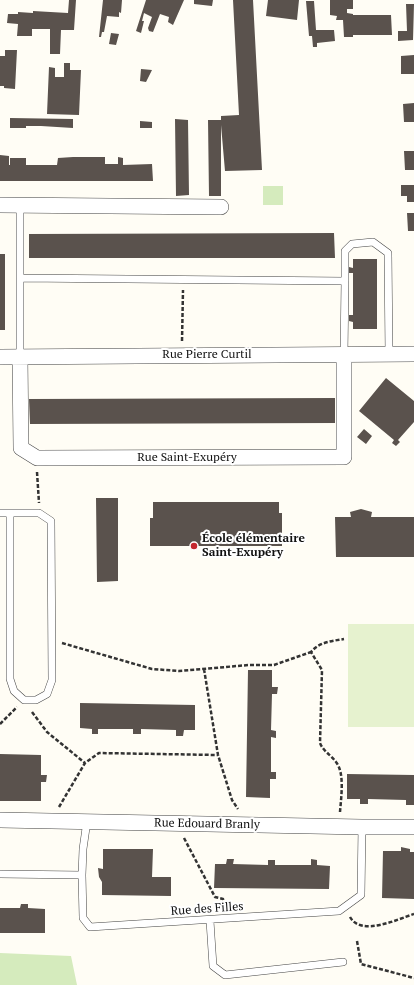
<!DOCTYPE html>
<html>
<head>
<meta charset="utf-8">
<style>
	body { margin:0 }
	canvas { display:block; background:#fffdf5 }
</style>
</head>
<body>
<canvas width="414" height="985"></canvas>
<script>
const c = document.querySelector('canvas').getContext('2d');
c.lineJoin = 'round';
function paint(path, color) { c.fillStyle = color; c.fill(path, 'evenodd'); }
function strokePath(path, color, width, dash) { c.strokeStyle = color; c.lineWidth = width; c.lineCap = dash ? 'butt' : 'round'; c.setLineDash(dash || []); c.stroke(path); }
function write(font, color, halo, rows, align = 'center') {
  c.font = font + ' "PT Serif",serif'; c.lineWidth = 4; c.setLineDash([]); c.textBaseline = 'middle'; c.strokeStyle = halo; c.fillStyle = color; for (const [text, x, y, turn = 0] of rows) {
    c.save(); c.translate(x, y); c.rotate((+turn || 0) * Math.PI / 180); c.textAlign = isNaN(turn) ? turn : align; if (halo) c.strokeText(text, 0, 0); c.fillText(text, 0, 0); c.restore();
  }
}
paint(new Path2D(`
	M263 186H283V205H263Z
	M0 953 71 956 77 985H0Z`), '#d5ebbd');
paint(new Path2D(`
	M348 624H414V727H348Z`), '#e6f2cf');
paint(new Path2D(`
	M69 0H76L74 30H61L60 54H50V29H32V36H17L18 24 7 23 8 14H18V12L33 13V11L68 13Z
	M103 0H122L121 13 119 12V17L107 16 104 32H102L101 37H99Z
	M146 0H184L173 25 168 22 169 17 160 14 153 32 149 31 148 28 152 17 144 13 142 21H144L141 33 136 31Z
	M194 0H213L212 6 194 4Z
	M233 0H253L262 170 225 171 221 125V196H209L208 120H221V116L239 115Z
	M268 0H299L297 20 266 16Z
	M330 0H353V9H347V13L353 14V15H391L392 35H353V37H344L343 20H336L337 16 330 15Z
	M306 1H314L316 30H334L335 41 317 43V47H313L312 36H309Z
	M406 4H414L413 40 398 41V31H407Z
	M111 33 119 34 116 45 109 44Z
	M5 50H17L15 89 4 88V86H0V56H5Z
	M414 55V74H401V56Z
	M64 63H70V70H81L79 115 47 114 49 67 55 68V77H64Z
	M141 69 152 70 146 82 140 81Z
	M414 103V122H404L403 104Z
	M10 118 73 119V128L41 126H26V128H10Z
	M175 119 188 120 189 195 176 196Z
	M140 121 152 122V128H140Z
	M404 151H414V170H405Z
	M0 155 9 156V165H10V158H26V165H57L58 158 73 157H105V164H118V157L123 158V165L152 164 153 181H0Z
	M401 185H414V202H407V196H401Z
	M407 213H414V231H408Z
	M334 233 335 258H29V234Z
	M0 254H5V330H0Z
	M353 259H377V329H353V322L349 321V315H353V273H349V267L353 268Z
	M386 378 414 401V422L398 440 400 442 396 446 392 443 394 440 359 411Z
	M335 398V423L30 424 29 399Z
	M364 429 372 436 366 444 357 437Z
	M96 498H118V581L97 582Z
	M153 502H279V513H282V546H150V518H153Z
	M361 509 372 512 371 517H414V557H336L335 517H351L350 512Z
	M248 670H272V687H278L277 694H272L271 730 276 731V738L271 737V772H276V779H270V798L246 797Z
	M80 703 195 705V730H184L183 736H176V730L141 729V734H133V729H98V734H92V729L80 728Z
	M0 754 41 755V775H47L46 782H41V801H0Z
	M347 774 414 775V805H406V800L368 799V804H360V799H347Z
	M401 847 410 849V852H414V899L382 898 383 851H401Z
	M103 849H153L152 877H171V896L102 895V882L99 877 98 868 103 869Z
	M227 859H234L233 864 268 865V860H275V865H311V859L317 860V865L330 866 329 889 214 888 215 864H226Z
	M21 904H28V908L45 909V933H0V908H20Z`), '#5a524d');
const service = new Path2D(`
	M20 278 345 281 344 355
	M345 281V251L352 244 373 242 388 253 389 354
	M20 357V205
	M0 513H39L51 521 52 680 47 694 36 700H24L14 691 10 679V513
	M87 821 83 849 82 875 83 918 90 927 339 911 361 895 362 827
	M0 874 82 875
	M210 921 213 966 225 975 343 962`);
const minor = new Path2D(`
	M0 205 221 207
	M0 357 414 354
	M20 357 21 448 37 458 344 457V355
	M0 820 362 827H414`);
strokePath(service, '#444', 8);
strokePath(minor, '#444', 16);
strokePath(new Path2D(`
	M182 341 183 290
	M37 472 39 503
	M62 643 152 669 179 671 249 665H274L311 652
	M204 669 218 755 232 800 238 809
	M32 712 47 732 85 763
	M0 724 17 707
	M59 807 85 763 99 753 218 755
	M340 812C341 798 345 773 336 762 331 755 323 751 320 743L322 670 311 652C319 642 332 641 344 639
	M184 838 215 897 223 899 225 908
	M350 917C361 937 398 919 414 914
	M357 941 361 964 414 978`), '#333', 2.5, [4, 2]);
strokePath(service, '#fff', 7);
strokePath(minor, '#fff', 15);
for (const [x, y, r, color] of [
	[194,546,4,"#c4262e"]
]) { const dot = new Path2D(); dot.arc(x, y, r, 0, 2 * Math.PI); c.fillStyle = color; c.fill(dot); strokePath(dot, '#fff', 1.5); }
write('12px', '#111', '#fff', [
	["Rue Pierre Curtil",207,355],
	["Rue Saint-Exupéry",187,458],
	["Rue Edouard Branly",207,824,1],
	["Rue des Filles",207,909,-4]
]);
write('bold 12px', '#111', '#fff', [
	["École élémentaire",202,539],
	["Saint-Exupéry",202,553]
], 'left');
</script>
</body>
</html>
